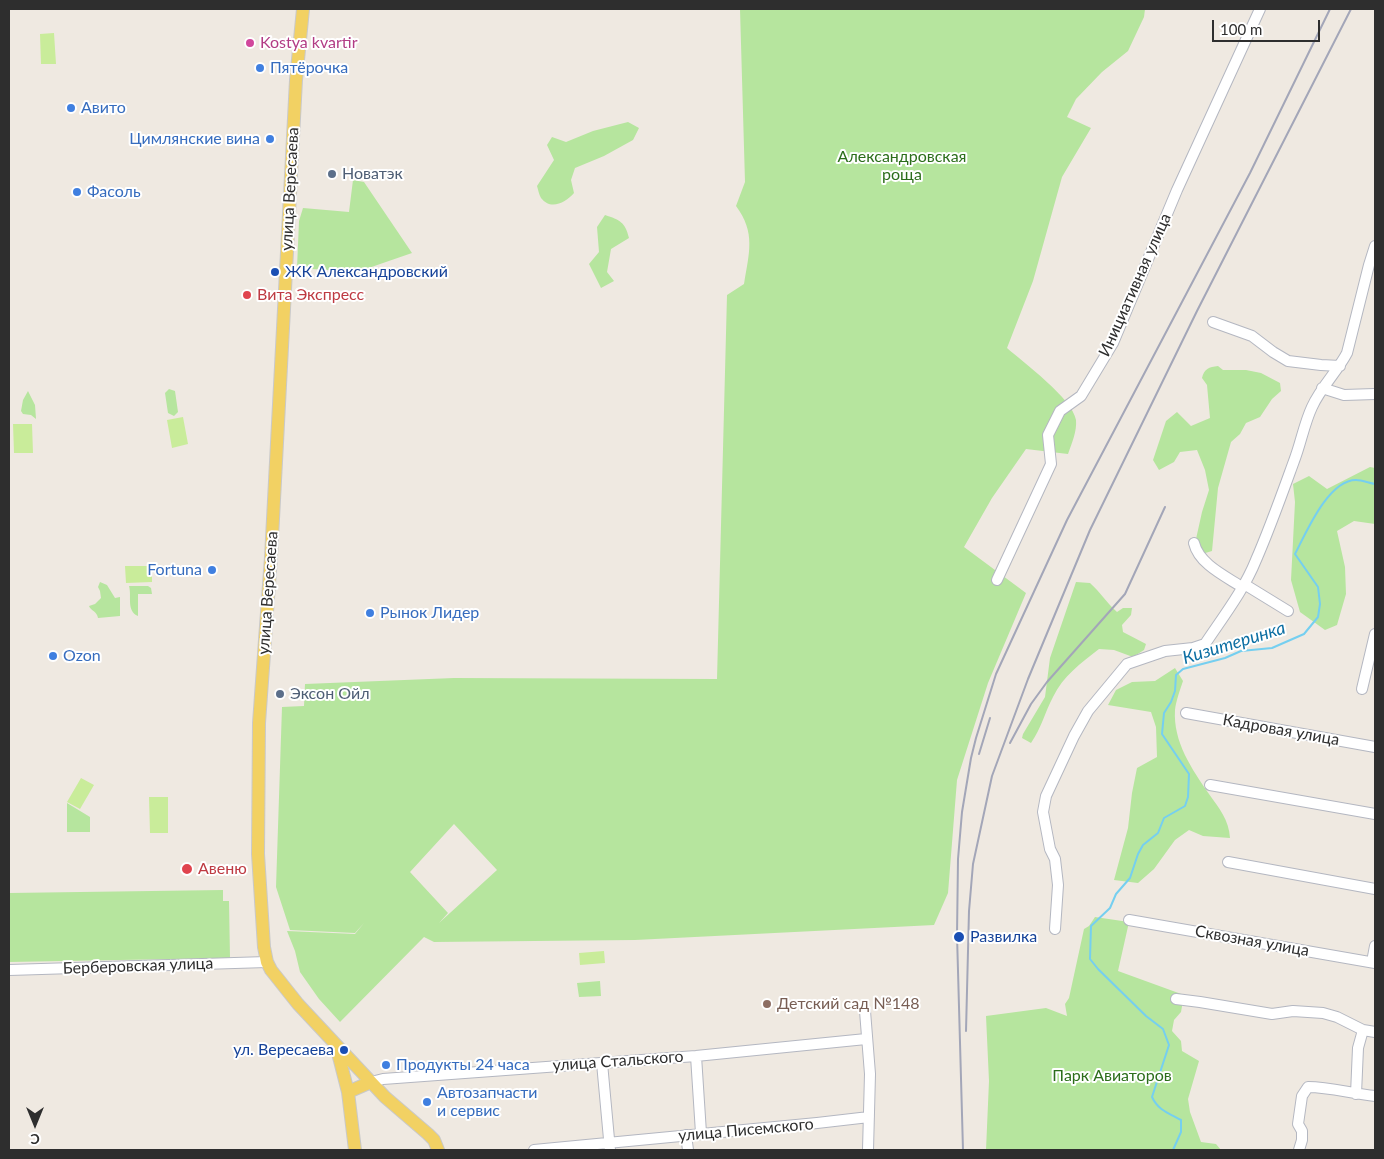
<!DOCTYPE html>
<html>
<head>
<meta charset="utf-8">
<style>
	body { margin:0 }
	#map { position:relative; width:1384px; height:1159px; overflow:hidden; background:#efe9e1; font-family:Lato,sans-serif }
	canvas { display:block }
	.frame { position:absolute; inset:0; border:10px solid #2e2e2e; pointer-events:none }
	.north { position:absolute; left:10px; top:1099px; width:50px; height:50px; -webkit-text-stroke:4px #fff; paint-order:stroke; rotate:180deg; font-size:14px; font-weight:700; line-height:20px; text-align:center; color:#2e2e2e }
	.north::after { content:''; display:block; margin:auto; width:18px; height:22px; background:#2e2e2e; clip-path:polygon(50% 0,100% 100%,50% 72%,0 100%) }
	.scale { position:absolute; left:1212px; top:20px; width:108px; height:22px; box-sizing:border-box; border:2px solid #2e2e2e; border-top:0; padding-left:6px; font-size:15px; line-height:18px; white-space:nowrap; color:#2e2e2e; -webkit-text-stroke:4px #fff; paint-order:stroke }
</style>
</head>
<body>
<div id="map">
<canvas width="1384" height="1159"></canvas>
<div class="frame"></div>
<div class="north">С</div>
<div class="scale">100 m</div>
</div>
<script>
const c = document.querySelector('canvas').getContext('2d');
c.lineJoin = 'round';
function paint(path, color) { c.fillStyle = color; c.fill(path, 'evenodd'); }
function strokePath(path, color, width, dash) { c.strokeStyle = color; c.lineWidth = width; c.lineCap = dash ? 'butt' : 'round'; c.setLineDash(dash || []); c.stroke(path); }
function write(font, color, halo, rows, align = 'center') {
  c.font = font + ' Lato,sans-serif'; c.lineWidth = 4; c.setLineDash([]); c.textBaseline = 'middle'; c.strokeStyle = halo; c.fillStyle = color; for (const [text, x, y, turn = 0] of rows) {
    c.save(); c.translate(x, y); c.rotate((+turn || 0) * Math.PI / 180); c.textAlign = isNaN(turn) ? turn : align; if (halo) c.strokeText(text, 0, 0); c.fillText(text, 0, 0); c.restore();
  }
}
paint(new Path2D(`
	M740 9H1145L1144 17 1128 51 1102 72 1076 99 1067 117 1091 128 1062 177 1033 281 1007 348C1023 362 1073 399 1076 420 1077 431 1072 443 1068 454L1026 449 992 498 964 547 1026 593 988 683 957 780 948 893 934 925 635 940 434 942 424 937 340 1022 319 999 300 972 295 951 287 931 355 934 364 923 355 933 290 930 276 887 282 707 304 706 305 684 454 678 717 679 727 295 744 284C749 253 756 233 736 206L745 182ZM454 824 497 870 439 923 448 913 410 872Z
	M628 122 639 128 633 140 604 156 575 168 571 180 574 193C566 202 551 211 541 198 539 195 538 189 537 186L554 160 547 145 552 137 566 142 593 131Z
	M353 180 364 182 412 253 357 272 297 268 299 221 303 208 349 212Z
	M605 215C620 220 625 222 629 238L611 249 607 272 614 281 601 288 589 264 599 252 597 227Z
	M1218 366 1223 370H1246L1261 373 1280 383 1281 391 1272 399 1260 417 1246 423 1240 434 1231 442 1218 488 1212 551 1202 554 1196 539 1202 512 1209 490 1205 470 1197 450 1180 452 1174 462 1159 470 1153 460 1166 421 1177 412 1191 426 1210 418 1207 385 1202 378C1204 369 1209 367 1218 366Z
	M169 389 175 391 178 412 174 416 168 413 165 393Z
	M28 391 35 405 36 419 31 415 23 414 21 411 23 400Z
	M1370 467 1375 468V524L1354 521 1337 531 1345 567 1346 594 1337 625 1325 630 1300 612 1291 580 1295 502 1293 484 1309 476 1327 489Z
	M100 582 107 585 115 598 120 597V616L98 618C97 611 91 611 89 606L95 604 101 598 100 591 98 587Z
	M1076 582 1090 583C1100 592 1107 603 1117 612L1123 608H1132L1131 615 1122 625 1123 632 1146 644 1144 650 1133 657 1114 650 1099 649C1081 663 1063 676 1053 697 1045 712 1041 729 1031 743L1022 738 1023 734 1045 697 1050 658Z
	M129 586H148L151 588 152 594H138V616C126 611 132 596 129 586Z
	M1175 668 1183 681C1180 690 1176 701 1175 710 1173 742 1192 769 1209 794 1219 808 1229 820 1230 838L1203 836 1189 830 1175 840 1154 869 1138 883 1114 880 1128 828 1132 793 1137 768 1157 757 1156 727 1151 712 1108 705 1116 690 1132 682 1155 681Z
	M67 803 90 817V832H67Z
	M223 890V901H229L230 958 9 962V893Z
	M1095 917 1129 922 1118 971 1184 995 1181 1012 1174 1020 1172 1031 1181 1041 1182 1051 1199 1061 1188 1099 1190 1112 1201 1142 1216 1144 1221 1150H986L989 1081 986 1016 1046 1008 1067 1016 1065 1004 1069 998 1084 929 1089 926Z
	M600 981 601 996 579 997 577 983Z`), '#b6e59e');
paint(new Path2D(`
	M54 33 56 64H41L40 34Z
	M183 417 188 444 172 448 167 420Z
	M13 424H32L33 453H14Z
	M125 566H152V582L126 583Z
	M81 778 94 785 80 809 67 802Z
	M149 797H168V833H150Z
	M604 951 605 963 580 965 579 953Z`), '#c9ec9a');
strokePath(new Path2D(`
	M1173 1150 1181 1132V1120C1168 1113 1158 1110 1152 1097L1169 1045 1163 1029 1146 1016 1098 969 1090 959 1091 926 1110 908 1116 894 1130 878 1138 854 1143 845 1158 833 1164 818 1185 806 1188 797 1189 774 1162 734 1164 713 1171 702 1175 691 1176 675 1183 669 1225 658 1241 651 1272 648 1304 634 1318 617 1320 604 1318 587 1295 554C1306 533 1328 480 1356 480 1362 480 1369 483 1375 484`), '#75cff0', 2);
const minor = new Path2D(`
	M1213 322 1252 336 1273 352 1288 361 1321 365 1340 366
	M1322 388 1344 395 1375 394
	M1194 543C1199 564 1225 576 1242 587
	M997 580 1051 464 1048 435 1060 411 1081 396 1113 343 1177 190 1260 9
	M1244 584 1288 611
	M1362 689 1375 634
	M1186 713 1375 747
	M1210 785 1375 814
	M1228 862 1375 889
	M1129 920 1375 963
	M1055 929 1058 885 1055 859 1050 849 1043 812 1046 796 1074 736 1088 711 1127 664 1165 651 1193 648 1205 644C1223 617 1244 590 1256 560 1270 528 1282 494 1294 461 1301 443 1304 424 1312 407 1321 387 1337 372 1347 353L1369 265 1375 246
	M1372 962 1375 946
	M9 970 267 962
	M1176 999 1200 1002 1272 1014 1293 1011 1323 1013 1337 1017 1363 1030 1375 1032
	M865 1011 870 1074 868 1150
	M696 1056 701 1133
	M602 1063 610 1150
	M371 1082 383 1079 696 1056 866 1039
	M1356 1094 1358 1048 1363 1030
	M686 1135 688 1150
	M534 1150 817 1123 869 1117
	M1299 1150 1302 1140V1131L1298 1124 1302 1096 1308 1087C1331 1087 1352 1094 1375 1096`);
const major = new Path2D(`
	M303 9 296 80 271 557 259 723 258 854 264 947 267 962 271 970 298 1004 385 1097 428 1134 434 1140 438 1150
	M337 1049 348 1092 355 1150
	M348 1092 371 1082`);
strokePath(minor, '#b4b7c1', 12);
strokePath(major, '#c9c9c9', 14);
strokePath(minor, '#fff', 10);
strokePath(major, '#f2d163', 12);
strokePath(new Path2D(`
	M1010 743 1031 704 1047 682 1125 594 1165 507
	M979 754 990 718
	M966 1031 969 911 973 864 992 776 1028 679 1090 530 1197 311 1351 9
	M963 1150 957 935 958 859 962 812 971 758 976 738 996 674 1067 520 1250 173 1330 9`), '#a3a6b8', 2);
for (const [x, y, r, color] of [
	[250,43,5,"#d1479c"],
	[260,68,5,"#3f7fe0"],
	[71,108,5,"#3f7fe0"],
	[270,139,5,"#3f7fe0"],
	[332,174,5,"#5c6f8a"],
	[77,192,5,"#3f7fe0"],
	[275,272,5,"#1a4fb4"],
	[247,295,5,"#e0444e"],
	[212,570,5,"#3f7fe0"],
	[370,613,5,"#3f7fe0"],
	[53,656,5,"#3f7fe0"],
	[280,694,5,"#5c6f8a"],
	[187,869,6,"#e0444e"],
	[959,937,6,"#1a4fb4"],
	[767,1004,5,"#8d6e63"],
	[344,1050,5,"#1a4fb4"],
	[386,1065,5,"#3f7fe0"],
	[427,1102,5,"#3f7fe0"]
]) { const dot = new Path2D(); dot.arc(x, y, r, 0, 2 * Math.PI); c.fillStyle = color; c.fill(dot); strokePath(dot, '#fff', 2); }
write('16px', '#b23c85', '#fff', [
	["Kostya kvartir",260,43]
], 'left');
write('16px', '#366cbe', '#fff', [
	["Пятёрочка",270,68],
	["Авито",81,108],
	["Цимлянские вина",260,139,"right"],
	["Фасоль",87,192],
	["Fortuna",202,570,"right"],
	["Рынок Лидер",380,613],
	["Ozon",63,656],
	["Продукты 24 часа",396,1065],
	["Автозапчасти",437,1093],
	["и сервис",437,1111]
], 'left');
write('16px', '#2c6e1b', '#fff', [
	["Александровская",902,157],
	["роща",902,175],
	["Парк Авиаторов",1112,1076]
]);
write('16px', '#4e5e75', '#fff', [
	["Новатэк",342,174],
	["Эксон Ойл",290,694]
], 'left');
write('16px', '#2e2e2e', '#fff', [
	["улица Вересаева",290,189,-87],
	["Инициативная улица",1135,285,-66],
	["улица Вересаева",268,593,-86],
	["Кадровая улица",1281,730,10],
	["Сквозная улица",1252,941,10],
	["Берберовская улица",138,966,-2],
	["улица Стальского",618,1061,-4],
	["улица Писемского",746,1130,-5]
]);
write('16px', '#164399', '#fff', [
	["ЖК Александровский",285,272],
	["Развилка",970,937],
	["ул. Вересаева",334,1050,"right"]
], 'left');
write('16px', '#be3a42', '#fff', [
	["Вита Экспресс",257,295],
	["Авеню",198,869]
], 'left');
write('16px', '#785e54', '#fff', [
	["Детский сад №148",777,1004]
], 'left');
write('italic 18px', '#0d6fa3', '#fff', [
	["Кизитеринка",1234,643,-17]
]);
</script>
</body>
</html>
